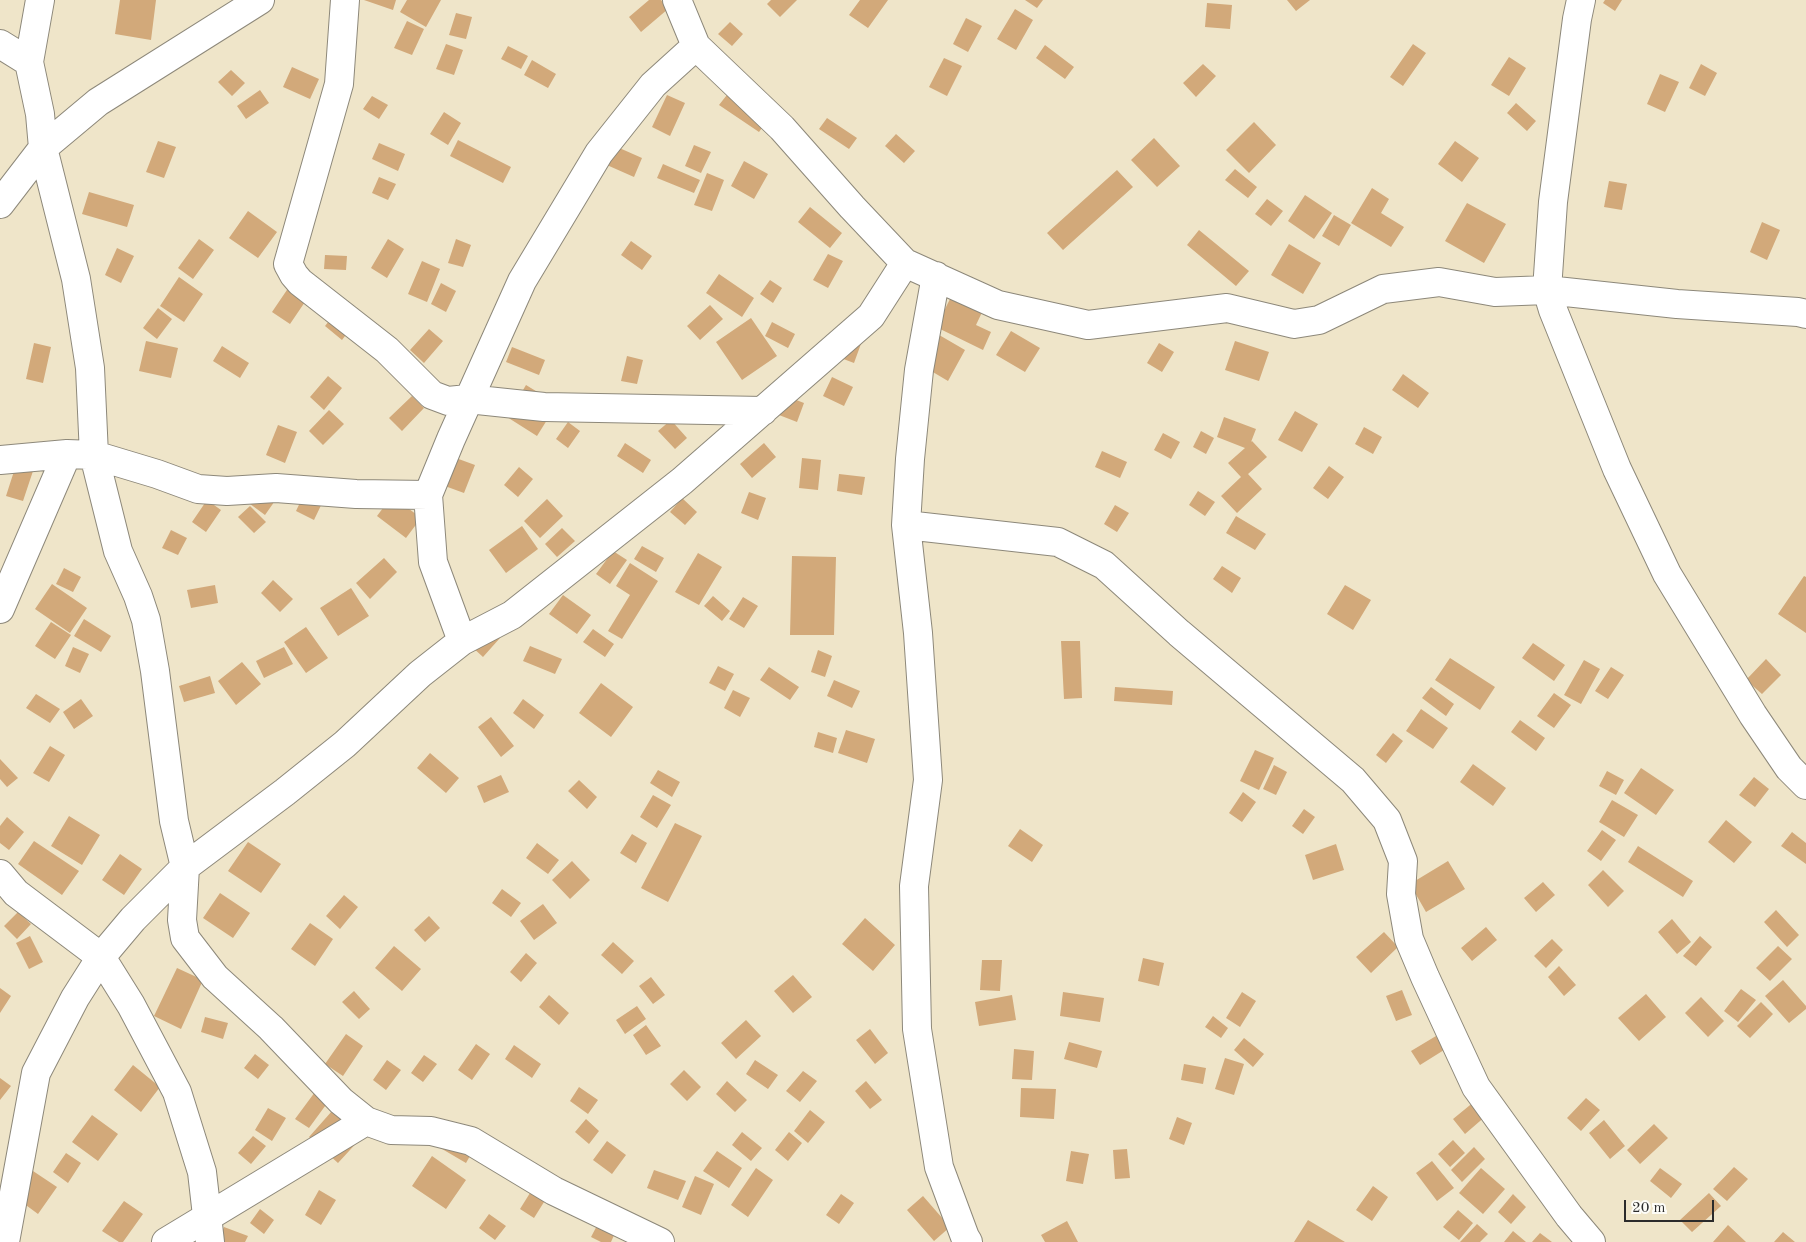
<!DOCTYPE html>
<html>
<head>
<meta charset="utf-8">
<style>
	body { margin:0 }
	#map { position:relative; width:1806px; height:1242px; overflow:hidden; background:#efe5c9; font-family:"Old Standard TT",serif }
	canvas { display:block }
	.scale { position:absolute; left:1624px; top:1200px; width:90px; height:22px; box-sizing:border-box; border:2px solid #2b2b2b; border-top:0; padding-left:6px; font-size:15px; line-height:18px; white-space:nowrap; color:#2b2b2b; -webkit-text-stroke:4px #fdfcf7; paint-order:stroke }
</style>
</head>
<body>
<div id="map">
<canvas width="1806" height="1242"></canvas>
<div class="scale">20 m</div>
</div>
<script>
const c = document.querySelector('canvas').getContext('2d');
c.lineJoin = 'round';
function paint(path, color) { c.fillStyle = color; c.fill(path, 'evenodd'); }
function strokePath(path, color, width, dash) { c.strokeStyle = color; c.lineWidth = width; c.lineCap = dash ? 'butt' : 'round'; c.setLineDash(dash || []); c.stroke(path); }
paint(new Path2D(`
	M120 0H156L151 40 115 34Z
	M364 0H396L393 10Z
	M407 0H441L426 27 400 12Z
	M649 0H661L668 9 641 32 629 17Z
	M771 0H797L780 17 767 4Z
	M860 0H888L868 28 849 15Z
	M1025 0H1043L1037 8Z
	M1287 0H1310L1296 11Z
	M1605 0H1622L1615 11 1603 3Z
	M1207 3 1232 5 1230 29 1205 27Z
	M1015 9 1033 20 1016 50 997 39Z
	M456 13 472 17 466 39 449 35Z
	M966 18 982 26 968 52 953 44Z
	M407 21 424 29 412 55 394 48Z
	M730 22 743 34 732 46 718 34Z
	M446 44 463 50 454 75 436 69Z
	M1413 44 1426 53 1403 86 1390 77Z
	M1045 45 1074 67 1065 79 1036 58Z
	M508 46 528 56 521 69 501 59Z
	M1509 57 1526 68 1509 96 1491 85Z
	M944 58 962 66 947 96 929 87Z
	M532 60 556 74 548 88 524 75Z
	M1203 64 1216 76 1196 97 1183 83Z
	M1701 64 1717 73 1705 96 1689 88Z
	M292 67 319 79 310 99 283 87Z
	M231 70 245 83 232 96 218 82Z
	M1660 74 1679 82 1665 112 1647 104Z
	M260 90 269 103 246 119 237 106Z
	M730 91 769 118 759 132 719 105Z
	M667 95 685 103 670 136 652 127Z
	M372 96 388 105 379 119 363 109Z
	M1516 103 1536 121 1527 131 1507 113Z
	M444 112 461 123 448 145 430 134Z
	M827 118 857 138 849 149 819 129Z
	M1254 122 1276 145 1249 173 1226 150Z
	M896 134 915 151 904 163 885 146Z
	M1154 138 1180 166 1157 187 1131 160Z
	M599 139 642 158 634 177 591 158Z
	M458 140 511 167 503 183 450 156Z
	M158 141 176 147 164 178 146 172Z
	M1455 141 1479 158 1462 182 1438 164Z
	M379 143 405 154 398 171 372 159Z
	M694 145 711 152 701 173 685 166Z
	M744 161 768 174 754 199 731 186Z
	M663 164 700 180 694 193 657 178Z
	M1235 169 1257 187 1248 198 1225 180Z
	M1117 170 1133 187 1063 250 1047 233Z
	M707 173 724 180 712 211 694 205Z
	M379 177 396 184 388 200 372 193Z
	M1609 181 1627 184 1622 210 1604 207Z
	M1372 188 1389 199 1381 213 1404 227 1391 247 1351 223Z
	M89 192 134 205 127 227 82 214Z
	M1305 195 1332 213 1314 239 1288 221Z
	M1267 199 1283 211 1271 226 1255 214Z
	M1467 203 1506 224 1484 263 1445 241Z
	M810 207 842 233 830 248 798 222Z
	M248 211 277 232 258 258 229 238Z
	M1334 215 1351 225 1339 246 1322 236Z
	M1762 222 1780 230 1767 260 1750 252Z
	M1199 230 1249 271 1236 286 1187 245Z
	M199 239 214 250 193 279 178 268Z
	M388 239 404 249 387 278 371 268Z
	M456 239 471 245 463 267 448 263Z
	M631 241 652 256 642 270 621 255Z
	M1289 244 1321 263 1303 294 1271 275Z
	M117 248 134 256 121 283 105 275Z
	M828 254 843 261 828 288 813 280Z
	M325 255 347 256 346 270 324 269Z
	M422 261 440 269 427 302 408 294Z
	M719 274 754 298 742 317 706 293Z
	M179 277 203 294 184 322 160 306Z
	M770 280 782 288 773 303 760 294Z
	M441 283 456 291 446 312 431 304Z
	M291 284 309 296 290 324 272 312Z
	M954 291 985 306 976 325 991 332 983 350 936 327Z
	M710 305 723 319 700 340 687 326Z
	M340 307 357 320 342 340 325 326Z
	M158 308 172 319 157 339 143 328Z
	M751 318 777 356 742 380 716 342Z
	M772 322 795 334 788 348 765 336Z
	M429 329 443 341 424 363 410 350Z
	M833 330 862 341 854 363 825 352Z
	M1011 331 1040 348 1025 372 996 355Z
	M934 332 965 350 948 381 916 362Z
	M146 341 178 348 171 378 139 371Z
	M1235 341 1269 352 1259 381 1225 370Z
	M34 343 51 347 43 383 26 379Z
	M1159 343 1174 352 1162 372 1147 363Z
	M222 346 249 363 240 378 213 361Z
	M512 347 545 360 539 375 506 362Z
	M627 356 643 360 637 384 621 381Z
	M1403 374 1429 393 1418 408 1392 390Z
	M328 376 342 388 324 410 310 397Z
	M832 377 853 387 844 406 823 396Z
	M526 385 557 404 537 436 507 417Z
	M412 396 424 408 402 431 389 418Z
	M786 396 804 403 797 422 779 415Z
	M329 410 344 424 323 445 309 431Z
	M1295 411 1318 424 1302 452 1278 440Z
	M1224 417 1256 429 1251 442 1252 441 1267 457 1248 474 1262 489 1237 513 1221 496 1241 477 1228 463 1245 448 1217 437Z
	M671 420 687 438 675 449 658 431Z
	M568 422 580 431 568 448 556 439Z
	M278 425 297 432 285 463 266 455Z
	M1364 427 1382 437 1373 454 1355 444Z
	M1201 431 1214 438 1206 454 1193 447Z
	M1163 433 1180 442 1171 459 1154 450Z
	M625 443 651 460 643 473 617 456Z
	M764 443 776 457 752 478 740 464Z
	M1102 451 1127 462 1120 478 1095 467Z
	M445 454 475 465 464 493 434 482Z
	M802 458 821 460 818 490 799 488Z
	M16 465 33 471 23 501 6 496Z
	M1329 466 1344 477 1328 499 1313 488Z
	M519 467 533 479 518 497 504 485Z
	M265 474 284 488 265 515 246 501Z
	M839 474 865 477 862 495 837 491Z
	M307 488 325 497 314 520 296 511Z
	M1198 491 1215 502 1205 516 1189 505Z
	M749 492 766 498 758 520 741 513Z
	M392 496 421 518 406 538 377 516Z
	M682 498 697 512 685 525 670 512Z
	M547 499 563 516 540 538 524 521Z
	M207 500 221 510 206 532 192 522Z
	M1115 505 1129 513 1117 532 1104 524Z
	M250 506 266 522 254 533 238 517Z
	M1236 516 1266 534 1255 550 1226 533Z
	M522 526 538 549 506 573 489 550Z
	M562 528 575 541 557 557 545 544Z
	M171 530 187 538 178 555 162 548Z
	M642 546 664 558 656 572 634 559Z
	M613 551 627 560 610 584 596 574Z
	M698 553 722 567 699 605 675 592Z
	M792 556 836 557 834 635H790Z
	M384 558 397 572 370 599 356 583Z
	M630 563 658 581 622 639 608 631 630 595 616 586Z
	M1222 566 1241 578 1232 593 1213 579Z
	M64 568 81 577 73 592 56 584Z
	M1804 576 1806 577V633L1778 614Z
	M273 580 293 599 280 612 261 593Z
	M52 584 87 608 70 633 35 609Z
	M215 585 218 603 191 608 187 590Z
	M1345 585 1371 600 1353 630 1327 614Z
	M351 588 369 616 338 636 320 608Z
	M563 595 591 615 577 634 549 614Z
	M713 596 730 611 722 621 704 606Z
	M743 597 758 606 744 628 729 619Z
	M84 619 111 636 101 652 74 636Z
	M51 622 71 635 55 659 35 646Z
	M306 627 328 658 306 673 284 642Z
	M488 627 500 638 483 657 471 646Z
	M593 629 614 644 605 657 583 642Z
	M1061 641H1080L1082 698 1064 699Z
	M1533 643 1565 665 1554 681 1522 658Z
	M530 646 562 659 555 674 523 661Z
	M73 647 89 654 80 673 65 666Z
	M284 647 293 664 264 678 256 661Z
	M818 650 832 656 825 677 811 672Z
	M1450 658 1495 687 1480 710 1435 680Z
	M1766 659 1781 675 1762 694 1746 680Z
	M1584 660 1600 669 1581 704 1564 695Z
	M242 662 261 684 236 705 218 681Z
	M718 666 734 674 725 691 709 683Z
	M769 667 799 687 790 700 760 680Z
	M1611 667 1624 675 1608 699 1595 691Z
	M210 676 215 693 184 702 179 686Z
	M834 680 860 691 852 708 827 696Z
	M601 683 633 707 611 737 579 713Z
	M1115 687 1173 691 1172 705 1114 701Z
	M1431 687 1454 704 1446 716 1422 698Z
	M733 690 750 698 740 717 724 708Z
	M1554 693 1571 705 1554 728 1537 716Z
	M36 694 60 709 50 723 26 708Z
	M81 699 93 716 74 729 63 712Z
	M523 699 544 715 534 729 513 713Z
	M1421 709 1448 728 1433 749 1406 731Z
	M491 717 514 746 501 757 478 727Z
	M1520 720 1545 738 1536 751 1511 732Z
	M846 730 875 739 867 763 838 753Z
	M818 732 837 738 833 753 814 747Z
	M1393 733 1403 741 1386 763 1376 755Z
	M50 746 65 755 49 782 33 773Z
	M1255 750 1274 758 1259 790 1240 781Z
	M430 753 459 778 446 793 417 768Z
	M0 759 18 778 7 787 0 779Z
	M1473 764 1506 788 1493 806 1460 782Z
	M1274 765 1287 772 1276 795 1263 789Z
	M1641 768 1674 790 1656 815 1624 793Z
	M658 770 680 782 672 797 650 783Z
	M1607 771 1624 780 1616 795 1599 786Z
	M501 775 509 792 484 803 477 786Z
	M1754 777 1769 789 1755 807 1739 795Z
	M579 780 597 797 587 809 568 791Z
	M1243 792 1256 802 1242 822 1229 813Z
	M653 795 671 805 657 828 640 817Z
	M1612 800 1638 815 1624 837 1599 822Z
	M1304 809 1315 817 1303 834 1292 826Z
	M69 816 100 835 82 865 51 846Z
	M7 817 24 832 9 850 0 843V826Z
	M1726 820 1752 842 1734 863 1708 842Z
	M675 823 702 836 668 902 641 888Z
	M1020 829 1043 845 1032 862 1008 846Z
	M1602 830 1616 840 1601 861 1587 851Z
	M1792 832 1806 843V864L1781 846Z
	M632 834 647 843 636 863 620 853Z
	M34 841 79 871 62 895 18 864Z
	M248 842 281 864 261 893 228 871Z
	M537 843 559 860 548 874 526 858Z
	M1336 844 1344 870 1313 880 1305 855Z
	M1638 846 1693 881 1683 897 1628 862Z
	M120 854 142 869 124 895 102 880Z
	M572 861 590 880 570 899 552 880Z
	M1448 861 1465 889 1426 912 1410 884Z
	M1603 870 1624 891 1608 907 1588 885Z
	M1543 882 1555 895 1536 912 1524 898Z
	M502 889 521 903 511 917 492 903Z
	M220 893 250 913 233 938 203 918Z
	M344 895 358 907 340 929 326 916Z
	M543 904 557 923 534 940 520 921Z
	M1776 910 1799 935 1787 947 1764 922Z
	M18 912 31 924 17 939 4 926Z
	M429 916 440 928 425 942 414 930Z
	M865 918 895 945 873 971 842 944Z
	M1672 919 1691 942 1677 954 1658 932Z
	M310 923 333 939 315 966 291 949Z
	M1486 927 1497 940 1472 961 1461 948Z
	M1384 932 1398 947 1371 973 1356 957Z
	M30 936 43 962 29 969 16 943Z
	M1700 936 1712 947 1696 966 1683 956Z
	M1552 939 1563 950 1546 968 1534 956Z
	M613 942 634 961 622 974 601 955Z
	M394 946 421 969 402 991 375 968Z
	M1778 946 1792 959 1770 981 1756 968Z
	M526 953 537 963 521 982 510 972Z
	M1143 958 1164 963 1159 986 1138 981Z
	M982 960H1002L1000 991 980 990Z
	M1559 966 1576 985 1564 996 1548 977Z
	M177 968 203 980 181 1029 154 1016Z
	M793 975 812 997 793 1013 774 991Z
	M651 977 665 995 653 1004 639 986Z
	M1783 980 1806 1006V1009L1789 1023 1765 996Z
	M0 988 11 996 0 1013Z
	M1741 989 1756 1000 1738 1022 1724 1011Z
	M1402 990 1412 1015 1396 1021 1386 996Z
	M354 991 370 1009 359 1019 342 1002Z
	M1063 992 1104 998 1100 1022 1060 1016Z
	M1242 992 1256 1001 1240 1027 1226 1018Z
	M1646 994 1666 1017 1639 1041 1618 1018Z
	M549 995 569 1013 559 1025 539 1007Z
	M1012 995 1016 1020 979 1026 975 1002Z
	M1701 997 1724 1021 1708 1037 1685 1013Z
	M1761 1002 1773 1014 1750 1038 1737 1026Z
	M637 1006 646 1019 625 1034 616 1020Z
	M1213 1016 1228 1028 1221 1038 1205 1027Z
	M205 1017 228 1023 223 1039 201 1032Z
	M746 1020 761 1036 736 1059 721 1043Z
	M646 1025 661 1046 646 1055 633 1035Z
	M870 1029 888 1053 875 1064 856 1040Z
	M346 1034 363 1046 343 1076 325 1064Z
	M1436 1036 1444 1050 1420 1065 1411 1051Z
	M1244 1038 1264 1054 1253 1067 1234 1050Z
	M1069 1042 1102 1051 1097 1068 1064 1059Z
	M476 1044 490 1054 472 1080 458 1070Z
	M514 1045 541 1064 532 1078 505 1059Z
	M1014 1049 1034 1051 1032 1080 1012 1079Z
	M255 1054 269 1065 258 1079 244 1068Z
	M424 1055 437 1064 423 1082 411 1073Z
	M1225 1058 1244 1064 1234 1095 1215 1089Z
	M387 1060 401 1070 386 1090 373 1080Z
	M755 1060 778 1075 768 1089 746 1074Z
	M1184 1064 1206 1068 1203 1084 1181 1080Z
	M133 1065 160 1087 141 1112 114 1090Z
	M684 1070 701 1087 687 1101 670 1084Z
	M803 1071 817 1081 800 1102 786 1091Z
	M0 1078 11 1086 0 1100Z
	M727 1081 747 1100 735 1112 716 1094Z
	M866 1081 882 1100 870 1109 855 1091Z
	M579 1087 598 1100 588 1114 570 1101Z
	M1021 1088 1056 1089 1054 1119 1020 1117Z
	M315 1092 328 1102 309 1128 295 1119Z
	M1586 1098 1600 1110 1581 1131 1567 1118Z
	M1475 1101 1487 1115 1465 1134 1453 1119Z
	M268 1108 286 1118 272 1141 255 1130Z
	M810 1110 825 1122 808 1143 794 1131Z
	M332 1111 361 1138 338 1163 309 1137Z
	M92 1115 118 1134 98 1161 72 1142Z
	M1177 1117 1192 1123 1184 1145 1169 1139Z
	M586 1119 599 1131 589 1144 575 1132Z
	M1604 1120 1625 1146 1610 1159 1589 1133Z
	M1654 1124 1668 1138 1640 1164 1627 1150Z
	M742 1132 762 1148 751 1161 732 1145Z
	M789 1132 802 1143 788 1161 775 1150Z
	M253 1136 266 1146 251 1164 238 1153Z
	M425 1139 475 1147 466 1163Z
	M1453 1140 1465 1153 1450 1167 1438 1154Z
	M607 1141 626 1155 612 1174 593 1160Z
	M1474 1147 1485 1159 1462 1182 1451 1170Z
	M1127 1149 1130 1178 1115 1179 1113 1150Z
	M717 1151 742 1168 729 1188 703 1171Z
	M1071 1151 1089 1154 1083 1184 1066 1181Z
	M66 1153 81 1163 68 1183 53 1172Z
	M432 1156 466 1180 446 1209 412 1186Z
	M1432 1161 1454 1188 1437 1201 1416 1173Z
	M1734 1167 1748 1179 1727 1201 1713 1189Z
	M756 1168 773 1180 748 1217 731 1205Z
	M1481 1168 1505 1189 1483 1214 1459 1193Z
	M1660 1168 1682 1184 1671 1198 1650 1181Z
	M654 1170 686 1181 678 1200 647 1188Z
	M33 1171 57 1187 38 1214 15 1197Z
	M695 1176 714 1184 701 1215 682 1207Z
	M535 1185 549 1194 534 1218 520 1209Z
	M1373 1186 1388 1197 1372 1221 1356 1210Z
	M319 1190 336 1200 321 1225 305 1215Z
	M1709 1193 1721 1206 1692 1232 1680 1220Z
	M841 1194 854 1203 839 1224 826 1215Z
	M1513 1194 1526 1207 1511 1224 1498 1212Z
	M923 1196 950 1227 934 1241 907 1210Z
	M124 1201 143 1214 123 1242H119L102 1231Z
	M260 1209 274 1220 264 1234 250 1223Z
	M1458 1210 1473 1223 1459 1240 1443 1227Z
	M489 1214 506 1226 495 1240 479 1228Z
	M601 1218 618 1226 611 1242H601L591 1237Z
	M1308 1220 1345 1242H1294Z
	M1067 1221 1078 1242H1045L1041 1235Z
	M1477 1224 1488 1234 1480 1242H1460Z
	M1728 1225 1746 1242H1713Z
	M224 1227 248 1236 245 1242H218Z
	M1513 1231 1526 1242H1504Z
	M1783 1232 1795 1242H1774Z
	M1540 1233 1552 1242H1532Z`), '#d2a97a');
const minor = new Path2D(`
	M40 0 29 62 40 114 43 148 76 279 90 368 94 455 118 551 138 596 146 620 155 671 174 821 185 867 182 920 185 938 215 977 271 1028 341 1101 366 1121 391 1130 431 1131 471 1141 554 1191 660 1242
	M345 0 339 84 288 264 294 275 300 282 387 350 432 395 448 401 468 399 544 407 763 411
	M677 0 696 46 782 128 852 207 905 263 998 305 1088 325 1227 308 1294 324 1319 320 1383 289 1439 282 1495 292 1547 290 1677 304 1798 312 1806 314
	M1581 0 1577 19 1553 202 1547 290 1553 310 1617 469 1667 574 1753 715 1789 768 1806 785
	M0 44 29 62
	M0 204 43 148 98 102 260 0
	M936 276 919 370 910 459 906 525 918 633 928 780 914 886 917 1029 939 1167 965 1237 968 1242
	M0 460 67 454 94 455 157 474 198 489 227 491 276 488 356 494 428 495
	M906 525 1058 542 1104 565 1179 633 1353 780 1387 820 1403 861 1401 894 1409 939 1425 977 1476 1087 1569 1216 1591 1242
	M0 609 67 454
	M462 641 433 562 428 495 451 439 522 281 599 153 653 85 696 46
	M0 874 16 893 101 957 133 919 185 867 285 792 345 744 420 674 462 641 512 615 682 481 871 316 905 263
	M5 1242 36 1073 75 998 101 957 131 1005 177 1092 202 1172 210 1242
	M166 1242 366 1121`);
strokePath(minor, '#8d887a', 30);
strokePath(minor, '#fff', 28);
</script>
</body>
</html>
